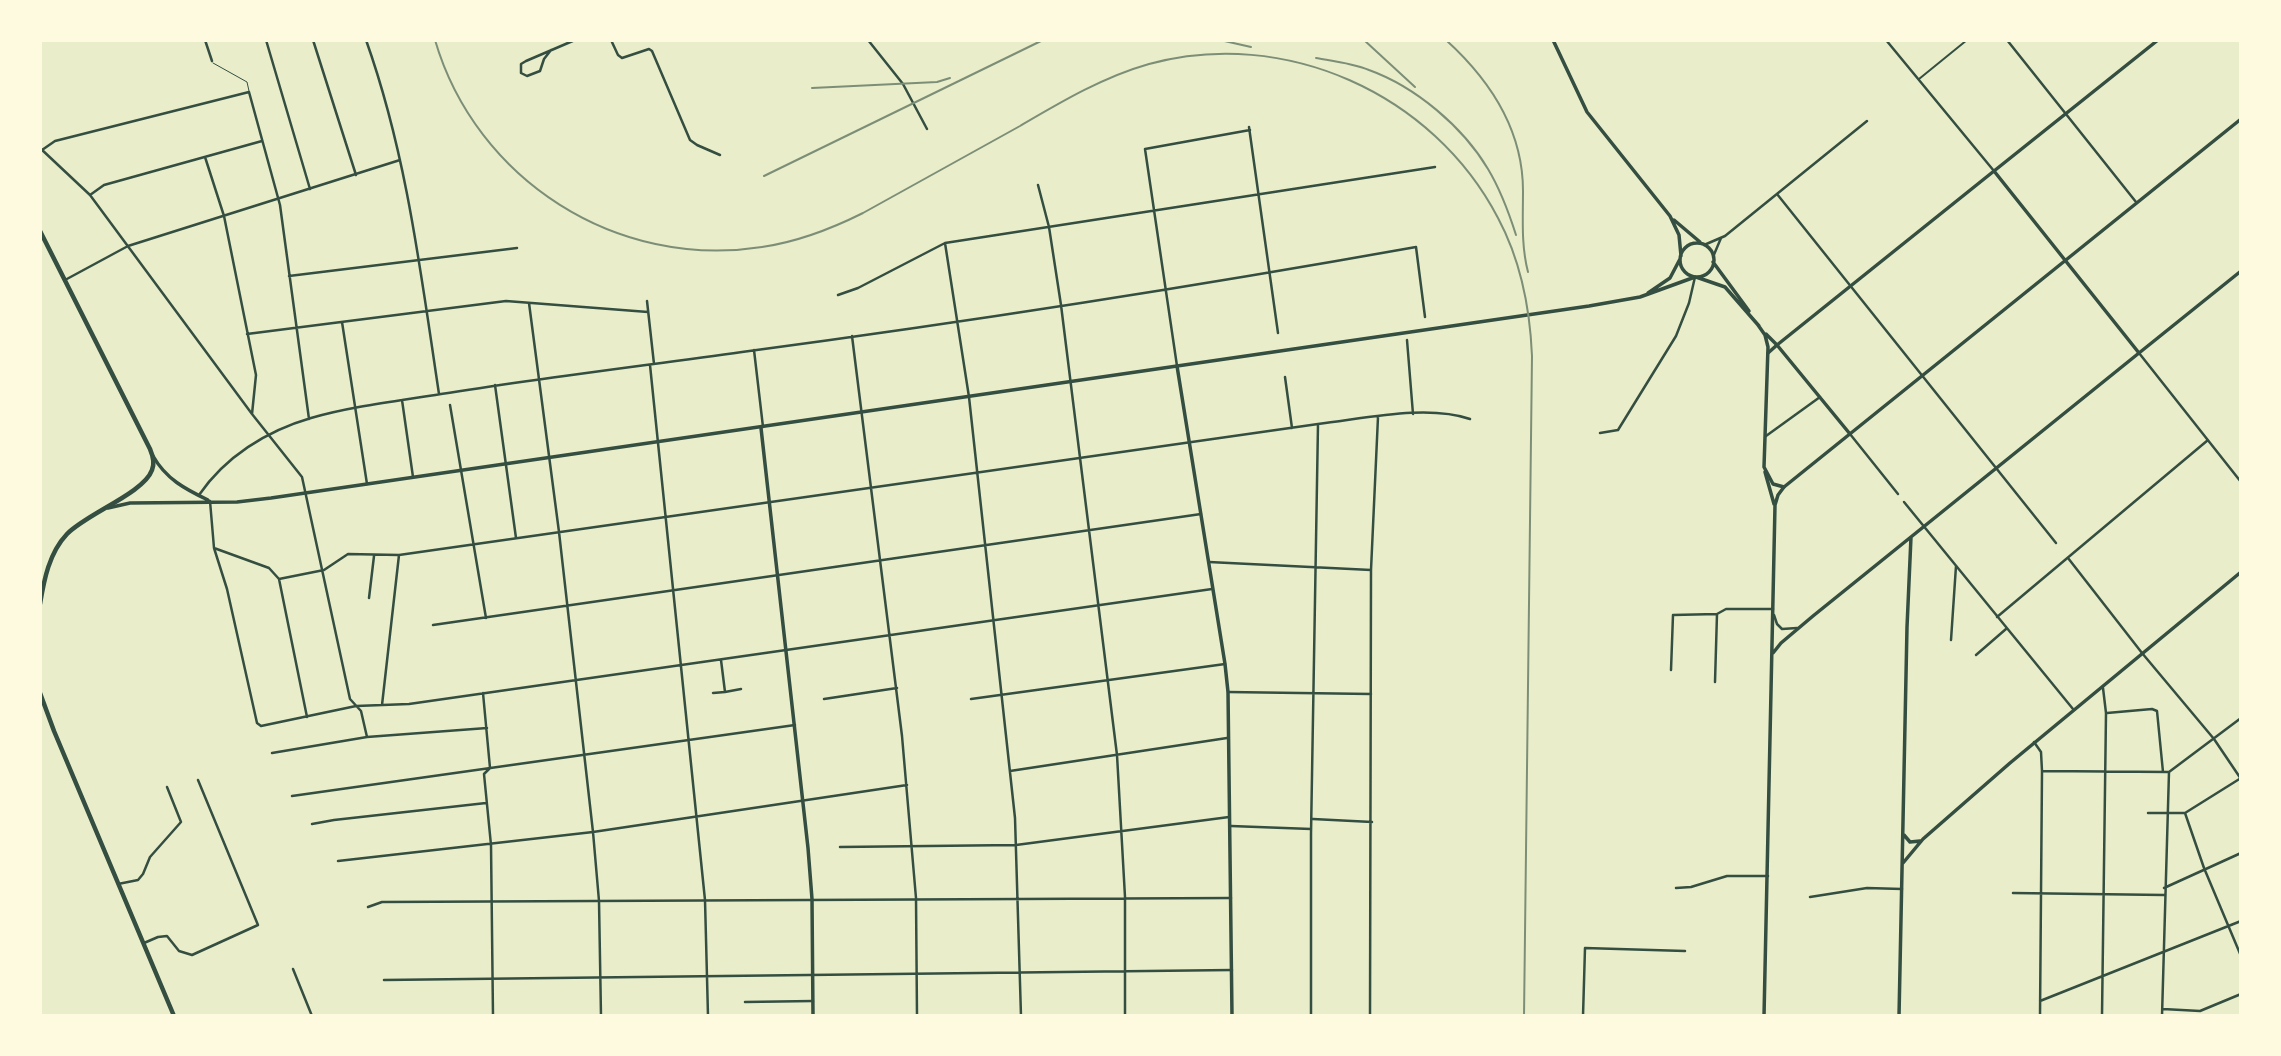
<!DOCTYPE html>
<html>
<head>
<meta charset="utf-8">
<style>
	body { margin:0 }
	#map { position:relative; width:2281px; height:1056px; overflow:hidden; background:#e9edc9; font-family:"DM Sans",sans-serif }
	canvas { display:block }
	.frame { position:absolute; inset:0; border:42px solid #fefae0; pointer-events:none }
</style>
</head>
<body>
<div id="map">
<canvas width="2281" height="1056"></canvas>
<div class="frame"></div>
</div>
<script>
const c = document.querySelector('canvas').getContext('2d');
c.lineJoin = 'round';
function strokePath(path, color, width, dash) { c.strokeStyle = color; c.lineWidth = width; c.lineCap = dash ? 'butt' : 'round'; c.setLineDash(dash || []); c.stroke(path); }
strokePath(new Path2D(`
	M213 63 247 82 249 91`), '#344e41', 1);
strokePath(new Path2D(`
	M1919 79 1967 40`), '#344e41', 2);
strokePath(new Path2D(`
	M205 40 212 61
	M266 40 310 189
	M313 40 356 175
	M366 40C407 155 421 275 439 394
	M611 40 618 55 622 58 649 49 652 51 690 140 697 145 720 155
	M868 40 903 84 927 129
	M1886 40 1994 171
	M2007 40 2136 202
	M551 50 544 59 540 71 527 76 521 73V64L526 61 575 40
	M1249 127 1278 333
	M40 148 90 195 252 414 302 477 350 699 361 711 367 737
	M42 150 55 141 249 92 280 205 309 419
	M205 157 224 216 256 375 252 414
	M1038 185 1049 227 1061 305 1117 755 1125 897V1016
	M1777 194 2056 543
	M90 195 104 185 262 141
	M945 243 969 397 1015 818 1021 1016
	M1704 245 1725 236 1867 121
	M1713 257 1721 238
	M289 276 517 248
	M65 280 128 246 400 160
	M838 295 858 288 945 243 1435 167
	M647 301 654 364
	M529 303 559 532 593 832 599 901 601 1016
	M342 322 367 484
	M247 334 506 301 648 312
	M852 336 902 736 916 898 917 1016
	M1407 340 1413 414
	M754 350 763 427
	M2139 353 2241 482
	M650 365 705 900 708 1016
	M1177 366 1145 149 1250 130
	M1285 377 1292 428
	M495 385 516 538
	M402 400 413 477
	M450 405 486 618
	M1600 433 1618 430 1676 336 1689 303 1695 277
	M1850 434 1898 494
	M1766 436 1820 397
	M199 495C225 457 266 431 311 418 353 406 398 401 441 394 541 378 641 366 742 352 967 322 1192 287 1416 247L1425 317
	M210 501 214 548 227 589 257 723 261 726 356 706 409 704 1212 589
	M1904 502 2073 709
	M214 548 269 568 279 579 307 717
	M2068 558 2142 653 2214 739 2241 779
	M1209 562 1371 570
	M279 579 324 570 348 554 399 555 1318 424C1363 419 1426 404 1470 419
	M369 598 374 556
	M1774 615 1777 624 1782 629 1797 628
	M1997 617 2208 440
	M433 625 1201 514
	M1951 640 1956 566
	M1976 655 2006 629
	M721 660 725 692 741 689
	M1671 670 1673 615 1717 614 1726 609H1773
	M1715 682 1717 614
	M1228 692 1371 694
	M483 693 490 768 484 774 491 845 493 1016
	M713 693 725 692
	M824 699 897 688
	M971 699 1225 664
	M382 705 399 555
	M2107 713 2152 709 2157 711 2163 772
	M2034 742 2041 752 2042 771 2040 1016
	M272 753 367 737 487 728
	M1010 771 1227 738
	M2042 771 2169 772 2241 718
	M292 796 795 725
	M2148 813H2185
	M2185 813 2204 868 2241 956
	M2185 813 2241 778
	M1313 819 1372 822
	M312 824 334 820 486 803
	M1231 826 1311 829
	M840 847 1016 845 1229 817
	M338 861 593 832 907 785
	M118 884 138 880 143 874 150 857 181 822 167 787
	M1676 888 1691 887 1727 876H1768
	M2164 888 2241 853
	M2013 893 2164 895
	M1810 897 1867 888 1902 889
	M368 907 382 902 1231 898
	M144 943 158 937 167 936 179 951 192 955 258 925 198 780
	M293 969 312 1016
	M384 980 1232 970
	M2040 1001 2241 921
	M745 1002 813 1001
	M2163 1009 2200 1011 2241 994
	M1311 1016V834L1318 424
	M1370 1016 1371 570 1378 417
	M1583 1016 1585 948 1685 951
	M2102 1016 2106 713 2103 688
	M2162 1016 2169 772`), '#344e41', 2.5);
strokePath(new Path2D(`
	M1994 171 2158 40
	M1768 353 1777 345 1850 434
	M1177 366 1225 664 1228 692 1232 1016
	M761 428 808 848 812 899 813 1016
	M1765 472 1774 504
	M1773 653 1781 643 1813 616 2139 353
	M1904 835 1910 842 1920 841
	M1903 863 1923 839 2010 763 2241 572
	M1764 1016 1775 505 1778 495 1784 487
	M1899 1016 1907 627 1911 537`), '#344e41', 3.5);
strokePath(new Path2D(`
	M1553 40 1587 112 1670 216 1679 235 1681 256
	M1674 220 1700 242
	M1680 260a17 17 0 1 1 34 0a17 17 0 1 1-34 0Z
	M1713 262 1749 311
	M1696 277 1725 287 1759 326
	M1648 293 1670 278 1680 259
	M1758 325 1765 335 1768 347 1764 467 1773 484 1784 487 2241 119
	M1766 334 1777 345
	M1777 345 1994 171 2139 353 2241 271
	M153 456C166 479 185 489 208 500
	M108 508 130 503 237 502 271 498 1589 306 1640 297 1695 277`), '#344e41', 3.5);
strokePath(new Path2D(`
	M40 231 150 449C153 456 155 463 152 470 144 493 86 514 67 534 49 553 44 580 40 604
	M40 693 54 731 174 1016`), '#344e41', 4.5);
strokePath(new Path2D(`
	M435 40C476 180 617 270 762 247 797 242 831 229 863 213 915 184 968 155 1020 126 1061 102 1103 77 1149 64 1284 27 1433 93 1498 218 1521 261 1530 308 1532 356L1524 1016
	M1220 40 1251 47
	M1364 40 1415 87
	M1446 40C1490 80 1523 129 1523 191 1523 218 1521 245 1528 272
	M1316 58C1333 61 1352 63 1369 70 1416 87 1463 127 1488 169 1500 189 1509 213 1516 235
	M812 88 937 82 950 78
	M764 176 1043 40`), '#7c8e77', 2);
</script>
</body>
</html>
